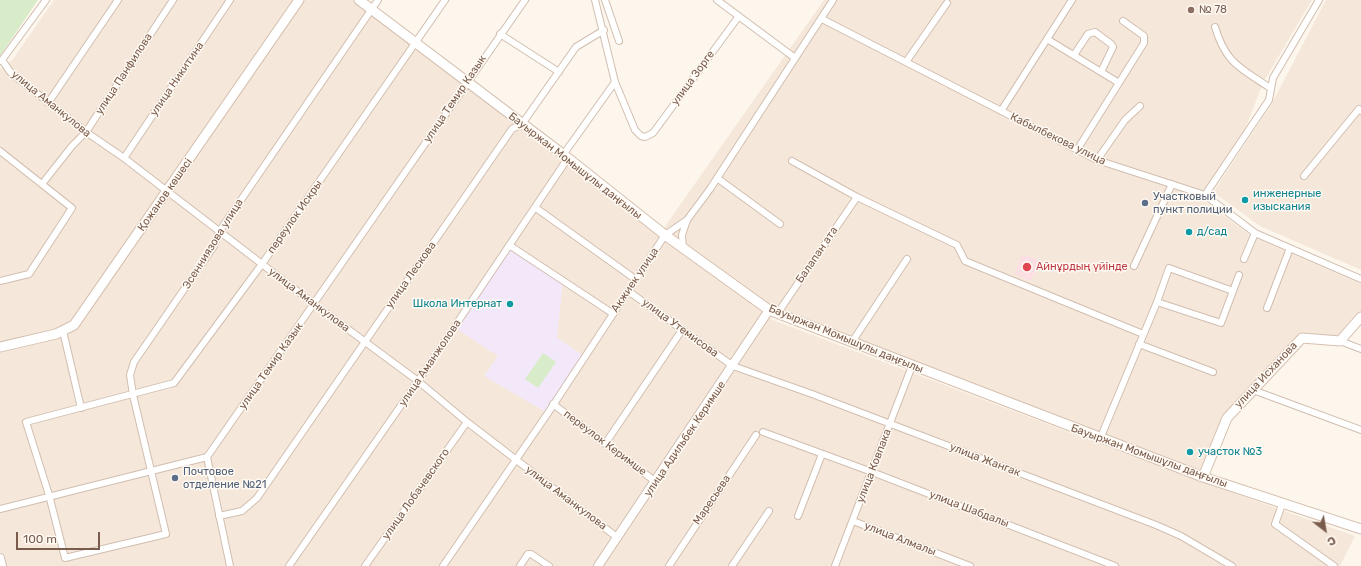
<!DOCTYPE html>
<html>
<head>
<meta charset="utf-8">
<style>
	body { margin:0 }
	#map { position:relative; width:1361px; height:566px; overflow:hidden; background:#fdf6ec; font-family:Rubik,sans-serif }
	canvas { display:block }
	.north { position:absolute; left:1305px; top:510px; width:40px; height:40px; -webkit-text-stroke:3px #fffaf3; paint-order:stroke; rotate:149deg; font-size:11px; font-weight:700; line-height:16px; text-align:center; color:#7a5c4d }
	.north::after { content:''; display:block; margin:auto; width:14px; height:18px; background:#7a5c4d; clip-path:polygon(50% 0,100% 100%,50% 72%,0 100%) }
	.scale { position:absolute; left:16px; top:532px; width:84px; height:18px; box-sizing:border-box; border:2px solid #7a5c4d; border-top:0; padding-left:5px; font-size:12px; line-height:14px; white-space:nowrap; color:#7a5c4d; -webkit-text-stroke:3px #fffaf3; paint-order:stroke }
</style>
</head>
<body>
<div id="map">
<canvas width="1361" height="566"></canvas>
<div class="north">С</div>
<div class="scale">100 m</div>
</div>
<script>
const c = document.querySelector('canvas').getContext('2d');
c.lineJoin = 'round';
function paint(path, color) { c.fillStyle = color; c.fill(path, 'evenodd'); }
function strokePath(path, color, width, dash) { c.strokeStyle = color; c.lineWidth = width; c.lineCap = dash ? 'butt' : 'round'; c.setLineDash(dash || []); c.stroke(path); }
function write(font, color, halo, rows, align = 'center') {
  c.font = font + ' Rubik,sans-serif'; c.lineWidth = 3; c.setLineDash([]); c.textBaseline = 'middle'; c.strokeStyle = halo; c.fillStyle = color; for (const [text, x, y, turn = 0] of rows) {
    c.save(); c.translate(x, y); c.rotate((+turn || 0) * Math.PI / 180); c.textAlign = isNaN(turn) ? turn : align; if (halo) c.strokeText(text, 0, 0); c.fillText(text, 0, 0); c.restore();
  }
}
paint(new Path2D(`
	M54 0H355L773 320 1177 473 1355 536 1340 566H4L0 550V69L13 59Z
	M824 0H1312L1263 83 1244 132 1201 198 1251 236 1361 284V316L1340 341 1302 338 1227 418 1203 477 777 314 661 232Z
	M1326 0H1361V270L1260 226 1213 192 1271 105Z`), '#f5e8da');
paint(new Path2D(`
	M509 245 563 281 557 338 584 356 548 413 484 376 498 356 454 327Z`), '#f3e8fa');
paint(new Path2D(`
	M1022 254 1039 260 1031 281 1014 274Z`), '#fbdfe3');
paint(new Path2D(`
	M0 0H38L0 56Z
	M543 353 556 362 538 388 525 379Z`), '#d8ecc9');
const minor = new Path2D(`
	M378 0 219 232 214 246 134 362 130 375 133 395 166 534 65 558 49 495 26 422 174 383 262 264 445 0
	M595 0 615 82 635 130 641 136 645 137 653 133 739 16
	M605 0 619 41
	M717 0 795 58
	M822 19 1097 160 1205 195 1255 233 1361 279
	M1215 27C1226 64 1241 68 1270 88
	M500 34 559 72
	M1047 39 1119 83
	M1074 55 1088 34 1095 32 1111 44 1113 47 1101 72
	M2 60 11 73 86 132 124 158 314 304 418 381 467 422 618 538
	M0 61 2 60 46 0
	M906 62 947 3
	M48 103 118 0
	M1001 111 1072 0
	M1077 150 1144 43V36L1123 21
	M0 151 72 208 29 274 0 281
	M563 155 615 82
	M124 158 230 0
	M1097 160 1125 120 1140 106
	M792 161 857 197 957 245 965 261 1143 334
	M1304 176 1359 109 1361 111
	M717 178 780 224
	M42 184 72 146 86 132 173 0
	M1205 195 1269 100 1273 78 1319 0
	M536 208 635 279
	M509 245 612 313
	M683 249 682 235 687 220
	M1244 259 1255 233
	M1134 266 1172 184
	M628 291 733 366 812 394 1156 525 1181 536 1232 566
	M1157 302 1169 268 1233 291
	M1267 308 1290 248
	M777 314 857 197
	M63 331 81 408
	M1340 341 1361 349
	M852 342 907 259
	M1139 344 1213 372
	M1253 390 1361 430
	M553 404 656 482
	M763 432 872 472 1115 566
	M1100 439 1157 302 1221 323 1239 275
	M605 444 682 330
	M207 457 230 566
	M1283 502 1275 524 1334 566
	M0 509 207 457 525 0
	M219 516 242 511 257 498 512 129 522 124 576 47 604 30
	M798 516 822 454
	M853 521 970 566
	M289 566 418 381 568 158
	M365 566 467 422
	M443 566 548 413 665 235 687 220 710 189 833 0
	M520 566 528 554H531L549 566
	M669 566 756 435
	M732 566 769 511
	M835 566 912 366`);
const tertiary = new Path2D(`
	M0 558 2 566
	M598 566 769 310`);
const secondary = new Path2D(`
	M359 0 568 158 665 235 769 310 1203 477 1361 529
	M0 347 56 334 74 325 299 0
	M1203 477 1227 418 1302 338 1340 341 1361 317`);
strokePath(minor, '#d1beb0', 8);
strokePath(tertiary, '#d1beb0', 10);
strokePath(secondary, '#d6c0b0', 11);
strokePath(minor, '#fff', 6);
strokePath(tertiary, '#fff', 8);
strokePath(secondary, '#fff', 9);
for (const [x, y, r, color] of [
	[1191,10,4,"#8d6e63"],
	[1245,200,4,"#0f9aa8"],
	[1145,203,4,"#5c6f8a"],
	[1189,232,4,"#0f9aa8"],
	[1027,267,5,"#e0444e"],
	[510,304,4,"#0f9aa8"],
	[1190,452,4,"#0f9aa8"],
	[175,478,4,"#5c6f8a"]
]) { const dot = new Path2D(); dot.arc(x, y, r, 0, 2 * Math.PI); c.fillStyle = color; c.fill(dot); strokePath(dot, '#fffaf3', 1.5); }
write('11px', '#785e54', '#fffaf3', [
	["№ 78",1199,10]
], 'left');
write('11px', '#7a5c4d', '#fffaf3', [
	["улица Панфилова",124,74,-57],
	["улица Зорге",693,78,-54],
	["улица Никитина",177,79,-56],
	["улица Темир Казык",455,99,-56],
	["улица Аманкулова",51,104,39],
	["Кабылбекова улица",1058,139,26],
	["Бауыржан Момышұлы даңғылы",575,166,38],
	["Қожанов көшесі",165,195,-55],
	["переулок Искры",295,217,-55],
	["Эсенниязова улица",213,244,-58],
	["Балапан ата",817,255,-56],
	["улица Лескова",411,275,-55],
	["Акжиек улица",635,280,-56],
	["улица Аманкулова",309,300,37],
	["улица Утемисова",680,328,36],
	["Бауыржан Момышұлы даңғылы",846,339,22],
	["улица Аманжолова",430,363,-56],
	["улица Темир Казык",271,366,-55],
	["улица Исханова",1266,375,-47],
	["улица Адильбек Керимше",685,439,-56],
	["переулок Керимше",605,443,37],
	["Бауыржан Момышұлы даңғылы",1149,456,20],
	["улица Жангак",985,460,21],
	["улица Ковпака",874,466,-69],
	["улица Лобачевского",416,494,-55],
	["улица Аманкулова",566,498,37],
	["Маресьева",712,500,-56],
	["улица Шабдалы",969,509,21],
	["улица Алмалы",900,539,21]
]);
write('11px', '#0d838f', '#fffaf3', [
	["инженерные",1253,194],
	["изыскания",1253,207],
	["д/сад",1197,232],
	["Школа Интернат",502,304,"right"],
	["участок №3",1198,452]
], 'left');
write('11px', '#4e5e75', '#fffaf3', [
	["Участковый",1153,197],
	["пункт полиции",1153,210],
	["Почтовое",183,472],
	["отделение №21",183,485]
], 'left');
write('11px', '#be3a42', '#fffaf3', [
	["Айнұрдың үйінде",1036,267]
], 'left');
</script>
</body>
</html>
